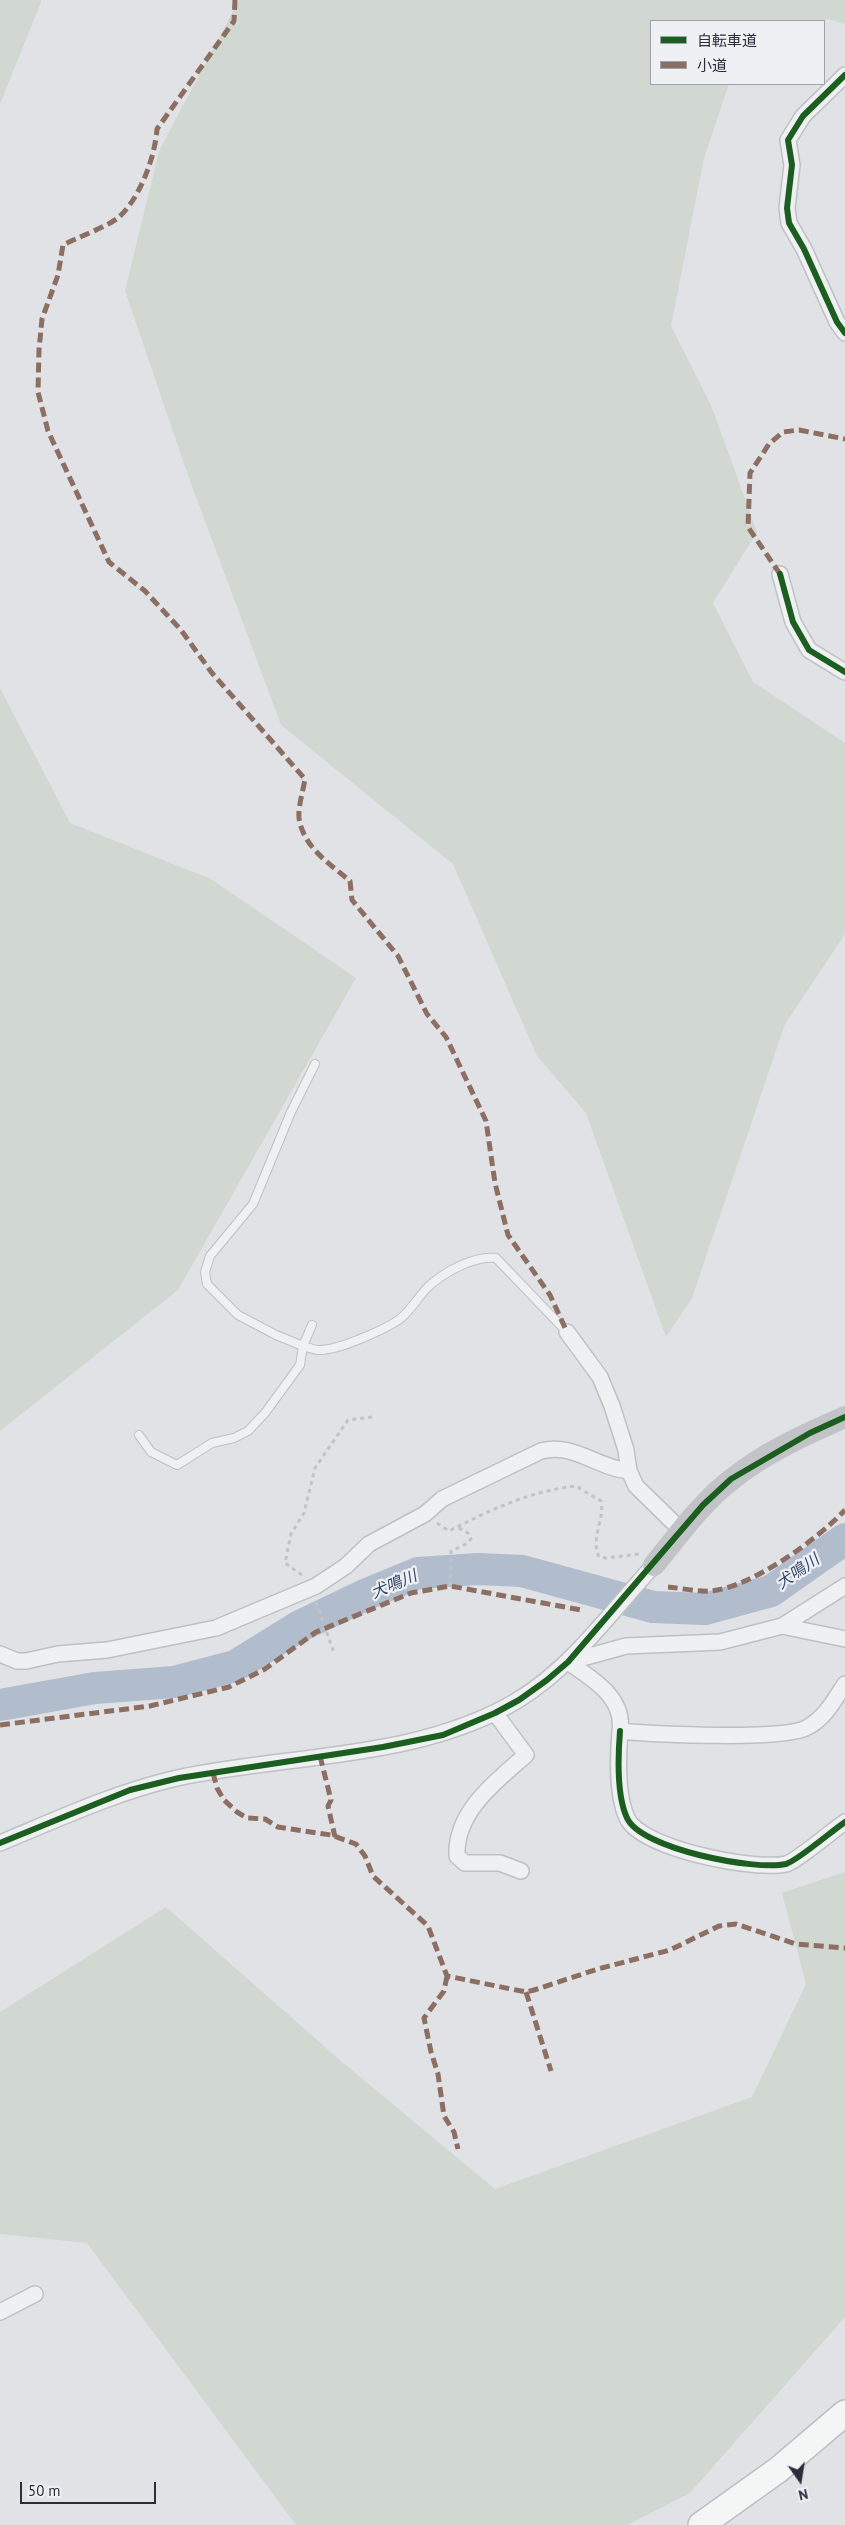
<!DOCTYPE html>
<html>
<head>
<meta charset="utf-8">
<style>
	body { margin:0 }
	#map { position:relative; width:845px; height:2525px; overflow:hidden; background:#e0e2e5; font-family:"PT Sans","Noto Sans JP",sans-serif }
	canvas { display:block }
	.legend { position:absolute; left:650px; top:20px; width:175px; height:65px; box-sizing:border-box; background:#eef0f4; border:1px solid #9fa2aa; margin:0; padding:6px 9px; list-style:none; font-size:15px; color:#292e3c }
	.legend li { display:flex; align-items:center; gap:10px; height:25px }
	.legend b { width:25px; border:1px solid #9fa2aa }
	.north { position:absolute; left:775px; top:2455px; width:50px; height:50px; -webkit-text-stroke:4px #eef0f4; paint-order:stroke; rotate:167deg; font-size:14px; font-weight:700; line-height:20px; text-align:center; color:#292e3c }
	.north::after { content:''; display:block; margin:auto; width:18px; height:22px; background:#292e3c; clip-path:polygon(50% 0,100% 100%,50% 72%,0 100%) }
	.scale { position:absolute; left:20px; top:2482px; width:136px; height:22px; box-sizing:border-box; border:2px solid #292e3c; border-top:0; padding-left:6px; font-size:15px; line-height:18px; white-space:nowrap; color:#292e3c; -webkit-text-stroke:4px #eef0f4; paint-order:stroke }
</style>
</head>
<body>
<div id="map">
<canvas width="845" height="2525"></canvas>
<ul class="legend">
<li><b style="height:6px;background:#1b5e20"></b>自転車道</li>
<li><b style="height:6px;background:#8d6e63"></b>小道</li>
</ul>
<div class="north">N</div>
<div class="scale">50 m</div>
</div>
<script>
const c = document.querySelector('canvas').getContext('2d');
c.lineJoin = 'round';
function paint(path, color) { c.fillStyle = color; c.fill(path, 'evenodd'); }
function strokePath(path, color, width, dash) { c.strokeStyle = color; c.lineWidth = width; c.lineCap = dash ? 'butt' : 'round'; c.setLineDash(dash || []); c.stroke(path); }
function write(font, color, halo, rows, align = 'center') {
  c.font = font + ' "PT Sans","Noto Sans JP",sans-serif'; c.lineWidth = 4.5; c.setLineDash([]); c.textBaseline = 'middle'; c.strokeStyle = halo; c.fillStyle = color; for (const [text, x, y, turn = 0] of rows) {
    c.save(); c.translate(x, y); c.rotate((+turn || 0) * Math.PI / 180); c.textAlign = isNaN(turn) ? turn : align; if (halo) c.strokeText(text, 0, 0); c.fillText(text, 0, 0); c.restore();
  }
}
paint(new Path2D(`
	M0 0H41V2L0 104Z
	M239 0H845V24L828 19 823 21H651V84H729L704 158 671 326 711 405 757 532 713 603 753 682 845 743V934L785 1024 692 1298 666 1337 586 1113 537 1056 453 864 281 725 189 478 125 291 159 151Z
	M0 688 70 823 211 879 356 978 178 1290 0 1431Z
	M845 1872V2317L690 2493 627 2525H296L87 2243 0 2234V2012L166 1907 342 2062 495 2189 752 2097 806 1984 782 1893Z`), '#d0d8d1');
strokePath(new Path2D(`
	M0 1705 95 1688 174 1682 235 1666 298 1627 367 1594 418 1573 478 1569 522 1571 653 1607 705 1609 771 1591 845 1539`), '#b1bccd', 32);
const lane = new Path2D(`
	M312 1325 303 1346C308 1347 313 1350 318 1350 337 1351 384 1330 400 1319 411 1310 418 1297 428 1287 444 1272 475 1255 496 1258L567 1332
	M139 1435 151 1452 177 1465 212 1443 234 1438 248 1431 265 1413 300 1365 303 1346 276 1335 238 1315 207 1284 205 1272 210 1256 253 1204 291 1112 315 1064`);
const street = new Path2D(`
	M845 75 803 116 788 140 792 165 787 208 789 223 804 249 837 322 845 333
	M780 574 793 622 809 650 845 672
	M567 1332 600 1377 612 1406 626 1450 629 1471 636 1486 682 1531
	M782 1626 845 1639
	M0 1654 17 1661H26L58 1654 107 1650 216 1628 316 1586 346 1566 369 1544 425 1514 442 1499 541 1451C573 1442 597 1468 629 1471
	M568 1662C592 1679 625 1697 620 1731 652 1734 786 1741 808 1727 826 1717 834 1700 845 1684
	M568 1662 626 1646 720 1642 782 1626 845 1586
	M495 1713 526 1755C495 1782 455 1812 457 1856L465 1863H500L521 1871
	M620 1731C618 1756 616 1794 627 1818 641 1849 755 1871 786 1864 797 1861 833 1830 845 1822
	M0 1843C58 1819 116 1792 177 1778 288 1754 419 1760 518 1700 572 1667 611 1612 654 1565
	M0 2312 35 2294`);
const primary = new Path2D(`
	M701 2525 778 2470 845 2413`);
strokePath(lane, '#bfc0c3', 10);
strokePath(street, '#bfc0c3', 18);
strokePath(primary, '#bdbfc2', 28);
strokePath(new Path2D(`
	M437 1523 449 1531C490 1510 530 1491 576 1486L601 1501C605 1520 590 1538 599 1557L606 1558 639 1554
	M302 1575 285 1563 291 1534 304 1513 315 1468 348 1420 373 1417
	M450 1586 451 1551 466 1544 471 1539 468 1533 457 1527
	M316 1602 334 1653`), '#c2c3c7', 3, [4, 4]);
strokePath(lane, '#eff0f2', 8);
strokePath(street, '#eff0f2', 15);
strokePath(new Path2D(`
	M654 1565C678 1536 701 1503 731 1480 764 1453 806 1434 845 1417`), '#c1c3c7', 22);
strokePath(primary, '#f4f5f5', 25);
strokePath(new Path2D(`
	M235 0 234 21 157 129C155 157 140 198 119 217 109 226 76 238 63 245L58 275 42 319 39 350 38 392 48 431 109 562 145 591 181 630 212 673 305 779C303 791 298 807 299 818 303 847 330 864 350 881L352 900 398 956 427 1014 446 1037 486 1121 495 1183 508 1235 550 1295 567 1332
	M780 574 748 527 750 473 769 444 783 432 799 430 845 439
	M668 1587C681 1588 697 1592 710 1591 751 1588 818 1539 845 1510
	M0 1725 150 1706 229 1687 265 1669 316 1632 411 1593 450 1586 581 1610
	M320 1756 331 1800 328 1806 335 1837
	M213 1773 217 1788 224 1800 237 1812 247 1818 265 1819 278 1827 331 1835 356 1844 365 1856 373 1876 428 1926 447 1976 526 1992 534 1990 598 1969 670 1950 719 1926 736 1924 796 1944 845 1948
	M447 1976 444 1991 424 2018 431 2052 438 2074 444 2116 454 2132 458 2149
	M526 1992 551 2071`), '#8d6e63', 5, [10, 5]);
strokePath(new Path2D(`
	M845 75 803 116 788 140 792 165 787 208 789 223 804 249 837 322 845 333
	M780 574 793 622 809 650 845 672
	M620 1731C618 1756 616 1794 627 1818 641 1849 755 1871 786 1864 797 1861 833 1830 845 1822
	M0 1843 130 1790 179 1778 383 1747 443 1735 495 1713 519 1700 547 1680 568 1662 703 1505 731 1479 810 1433 845 1417`), '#1b5e20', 6);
write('italic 16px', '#37496c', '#eef0f4', [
	["犬鳴川",798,1572,-35],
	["犬鳴川",394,1585,-23]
]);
</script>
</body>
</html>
